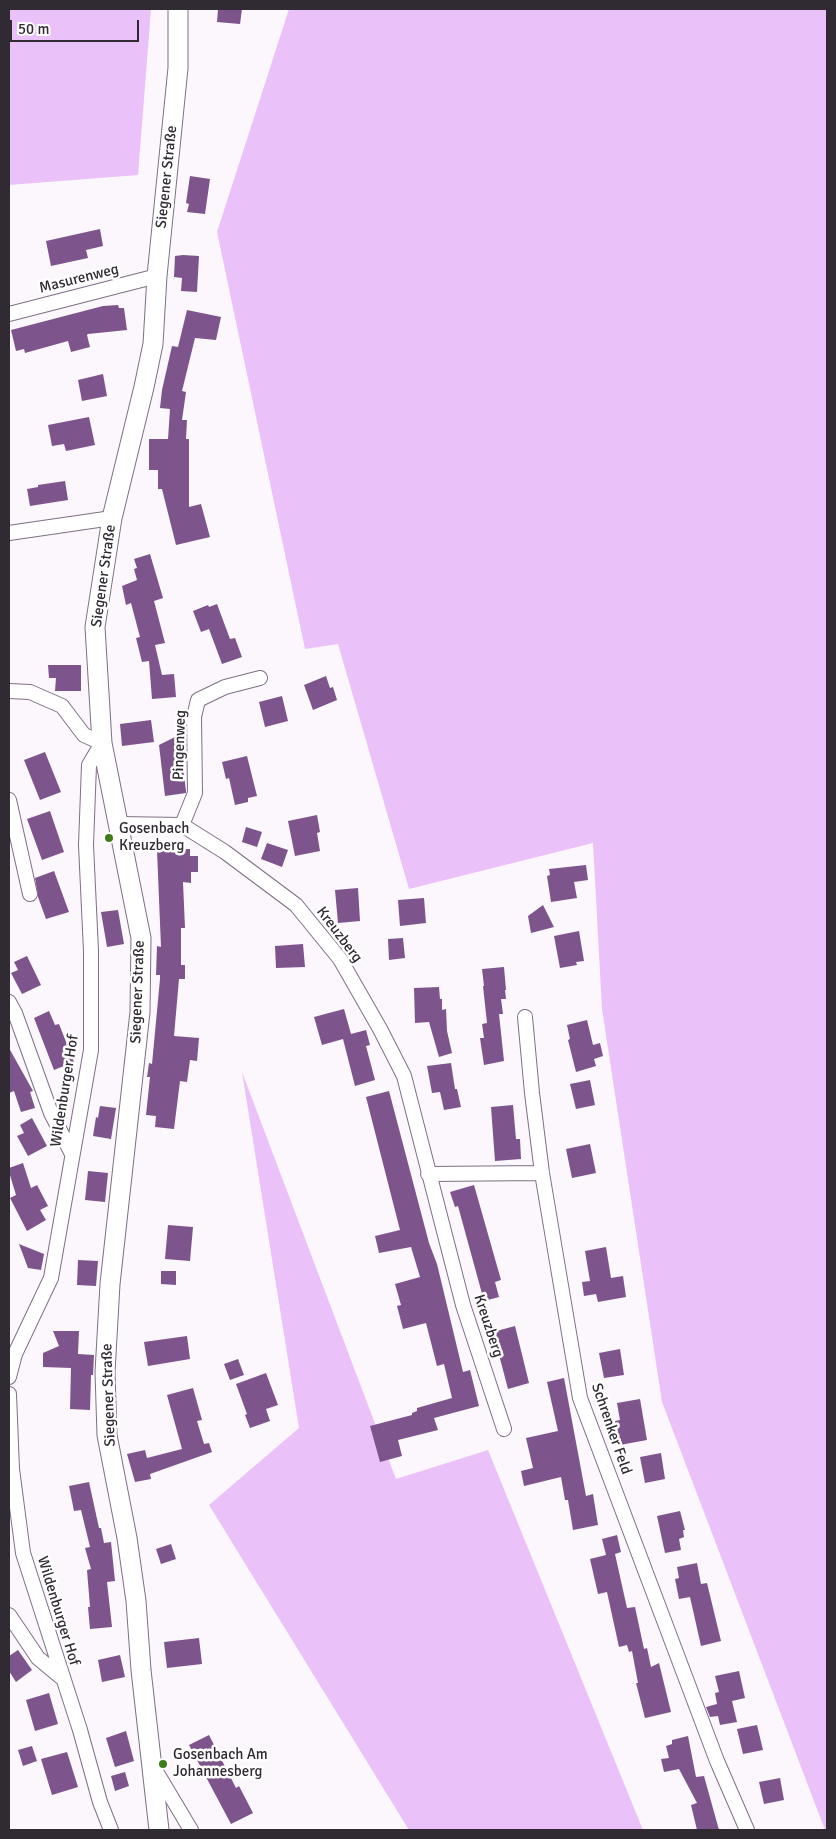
<!DOCTYPE html>
<html>
<head>
<meta charset="utf-8">
<style>
	body { margin:0 }
	#map { position:relative; width:836px; height:1839px; overflow:hidden; background:#fbf7fc; font-family:Signika,sans-serif }
	canvas { display:block }
	.frame { position:absolute; inset:0; border:10px solid #302a33; pointer-events:none }
	.scale { position:absolute; left:10px; top:20px; width:129px; height:22px; box-sizing:border-box; border:2px solid #302a33; border-top:0; padding-left:6px; font-size:15px; line-height:18px; white-space:nowrap; color:#302a33; -webkit-text-stroke:4px #fff; paint-order:stroke }
</style>
</head>
<body>
<div id="map">
<canvas width="836" height="1839"></canvas>
<div class="frame"></div>
<div class="scale">50 m</div>
</div>
<script>
const c = document.querySelector('canvas').getContext('2d');
c.lineJoin = 'round';
function paint(path, color) { c.fillStyle = color; c.fill(path, 'evenodd'); }
function strokePath(path, color, width, dash) { c.strokeStyle = color; c.lineWidth = width; c.lineCap = dash ? 'butt' : 'round'; c.setLineDash(dash || []); c.stroke(path); }
function write(font, color, halo, rows, align = 'center') {
  c.font = font + ' Signika,sans-serif'; c.lineWidth = 5; c.setLineDash([]); c.textBaseline = 'middle'; c.strokeStyle = halo; c.fillStyle = color; for (const [text, x, y, turn = 0] of rows) {
    c.save(); c.translate(x, y); c.rotate((+turn || 0) * Math.PI / 180); c.textAlign = isNaN(turn) ? turn : align; if (halo) c.strokeText(text, 0, 0); c.fillText(text, 0, 0); c.restore();
  }
}
paint(new Path2D(`
	M9 9H151L138 175 9 185Z
	M289 9H827V1830H825L662 1402 602 1009 593 843 409 889 338 644 305 649 217 232Z
	M242 1072 396 1479 488 1450 643 1830H409L209 1505 299 1428Z`), '#ebc1fa');
paint(new Path2D(`
	M218 9H242L240 24 217 22Z
	M190 176 210 179 205 214 187 212 189 204 186 203Z
	M100 229 103 246 86 250 88 258 51 266 46 241Z
	M183 255 199 256 197 292 181 291 182 278 174 277 175 256Z
	M118 305 119 308H124L127 330 88 334 87 335 90 347 71 352 68 341 25 353 24 349 16 351 11 330 103 306Z
	M187 310 221 317 216 340 195 338 182 391 186 392 182 420H187L186 439H189V507L201 504 210 537 176 545 162 489H158V470H149V439H168L170 409 160 408 162 390 172 346 178 347Z
	M103 374 107 396 82 401 78 380Z
	M89 417 95 445 66 451 64 444 52 446 48 425Z
	M65 481 68 500 30 506 27 489 38 487V485Z
	M150 554 163 598 154 601 165 643 155 645 162 675 174 674 176 697 152 699 149 661 142 662 136 638 140 637 131 603 126 605 122 586 137 580 134 569 137 568 134 559Z
	M217 604 230 639 235 638 242 657 222 664 209 629 201 632 193 611 208 605 209 607Z
	M48 665H81V691H55L56 678H49Z
	M326 676 330 688 333 687 337 700 313 710 304 685Z
	M282 696 288 721 265 727 259 702Z
	M151 720 154 742 122 746 120 724Z
	M179 735 186 791V793L165 796 159 745Z
	M45 752 61 792 40 800 24 760Z
	M247 756 257 796 248 798V802L235 805 229 778 226 779 222 762Z
	M50 811 64 852 42 860 27 819Z
	M317 815 320 832 317 833 320 851 295 856 288 821Z
	M246 827 262 832 257 847 242 842Z
	M267 843 288 850 282 867 261 859Z
	M190 849V856H198V872H191V883L183 882 185 928H181V965H185V979H179L174 1036 199 1038 197 1061 190 1060 187 1082 180 1081 174 1129 155 1127 156 1116 146 1115 150 1077H147L149 1063 152 1064 160 979V975H156L157 946 161 947 157 850Z
	M586 865 588 880 574 882 577 898 551 902 547 876 550 875 549 869Z
	M54 871 69 912 46 919 38 897 35 878Z
	M358 888 360 921 338 923 335 890Z
	M424 898 426 923 400 926 398 900Z
	M543 905 554 927 531 933 528 916Z
	M118 910 124 944 107 947 101 912Z
	M579 931 584 961 576 962 577 965 560 968 554 936Z
	M403 938 405 958 389 960 388 939Z
	M303 944 305 967 276 968 275 946Z
	M27 956 41 985 22 994 11 973 18 970 14 962Z
	M504 967 506 990H505L506 999H501L503 1014H499L504 1061 484 1065 480 1038H484L482 1024 487 1023 483 986H484L482 969Z
	M439 987 440 999H442V1010L446 1009 447 1031 452 1053 439 1057 429 1022 415 1023 414 988Z
	M344 1009 351 1034 366 1030 370 1045 366 1046 375 1080 355 1086 343 1039 322 1045 314 1017Z
	M49 1011 55 1025 59 1024 74 1062 54 1070 34 1018Z
	M587 1020 593 1045 600 1043 603 1056 594 1059 596 1066 576 1072 568 1040 570 1039 567 1025Z
	M9 1048 33 1091 30 1092 35 1108 21 1112 14 1091 9 1093Z
	M451 1063 455 1089H457L461 1107 444 1110 440 1092 432 1093 427 1066Z
	M590 1080 595 1105 576 1109 570 1084Z
	M389 1091 429 1243 437 1264 463 1372 470 1370 479 1406 434 1418 438 1430 398 1440 402 1456 380 1462 370 1426 412 1415V1413L417 1411V1408L452 1398 444 1364 437 1366 426 1323 403 1329 397 1306 401 1305 395 1284 420 1277 411 1247 379 1253 375 1236 400 1230 366 1097Z
	M513 1105 516 1139H520L521 1159 495 1161 491 1107Z
	M100 1106 116 1108 111 1139 93 1136 96 1117 98 1118Z
	M32 1118 47 1146 28 1156 17 1136 24 1133 20 1125Z
	M590 1144 596 1173 572 1178 566 1149Z
	M23 1163 31 1188 37 1185 48 1206 40 1210 46 1220 27 1231 10 1198 16 1195 9 1172V1168Z
	M88 1171 108 1173 105 1202 85 1200Z
	M474 1185 501 1280 495 1282 499 1297 484 1301 458 1206 455 1207 450 1192Z
	M168 1225 193 1227 190 1261 165 1259Z
	M19 1244 44 1254 41 1270 28 1268Z
	M606 1247 611 1278 623 1276 626 1297 598 1302 596 1294 584 1296 582 1282 590 1281 585 1251Z
	M78 1260 98 1261 96 1286 77 1285Z
	M161 1271H176V1285L161 1284Z
	M515 1326 529 1383 508 1389 493 1332Z
	M53 1331H79L78 1354 94 1355 93 1375H91L90 1410 70 1409 71 1368 43 1367V1353L59 1346Z
	M187 1336 190 1359 148 1366 144 1342Z
	M620 1349 624 1375 604 1378 599 1353Z
	M238 1359 244 1375 230 1380 224 1364Z
	M266 1373 278 1405 266 1409 270 1421 250 1428 245 1415 247 1414 236 1384Z
	M564 1378 586 1496 593 1494 598 1525 573 1530 568 1500H565L561 1477 524 1486 521 1471 533 1468 526 1438 558 1431 547 1382Z
	M193 1388 202 1420 197 1421 204 1444 194 1446 209 1443 212 1452 150 1474 151 1479 135 1482 127 1454 145 1450 147 1458 182 1449 167 1395Z
	M640 1399 647 1440 620 1445 615 1421 620 1420 617 1403Z
	M661 1453 665 1479 645 1483 640 1457Z
	M89 1482 99 1528H101L104 1543 111 1542 115 1581 107 1582 112 1627 90 1629 88 1607H90L87 1570 91 1569 85 1548 90 1547 81 1510 74 1511 69 1486Z
	M680 1511 685 1530H683L684 1537 679 1539 681 1550 665 1553 657 1516Z
	M617 1535 621 1552 615 1554 627 1608 635 1607 644 1649 647 1648 651 1667 659 1663 671 1712 645 1718 636 1683H638L632 1651 629 1652 627 1645 619 1647 607 1592 598 1594 590 1559 606 1555 602 1539Z
	M171 1544 176 1559 161 1564 156 1549Z
	M697 1563 701 1584 707 1583 721 1641 701 1646 690 1597 679 1599 675 1579 679 1578 677 1567Z
	M199 1638 202 1664 167 1668 164 1642Z
	M18 1650 32 1670 16 1682 9 1671V1656Z
	M120 1655 125 1677 102 1682 98 1660Z
	M739 1671 745 1698 732 1701 737 1722 720 1725 718 1716 710 1717 706 1707 717 1704 715 1693 719 1692 715 1676Z
	M49 1693 58 1724 35 1731 26 1700Z
	M757 1725 763 1750 743 1754 737 1729Z
	M126 1731 134 1761 115 1767 106 1738Z
	M209 1735 236 1788 239 1786 253 1813 231 1824 189 1745Z
	M688 1736 696 1777 704 1776 719 1830H697L691 1805 697 1803 679 1769 664 1772 661 1759 669 1758 666 1746 672 1744V1740Z
	M32 1746 37 1761 23 1766 18 1750Z
	M67 1752 78 1787 52 1795 41 1759Z
	M125 1772 129 1786 115 1791 111 1776Z
	M780 1778 784 1800 764 1804 759 1782Z`), '#7d548c');
const minor = new Path2D(`
	M9 314 157 276
	M9 533 112 518
	M9 691 30 692 62 706 84 735 102 743 89 765 86 845 91 951V1050L51 1278 15 1354 9 1377
	M9 800 30 894
	M118 824 182 825 225 852 296 905 340 959 380 1029 404 1076 463 1305 504 1429
	M182 825 195 793 194 717 198 700 225 687 260 678
	M9 1002 15 1013 51 1113 72 1154
	M525 1017 532 1093 542 1173 580 1398 717 1761 747 1830
	M428 1174 542 1173
	M9 1394 12 1469 23 1553 80 1730 100 1802 111 1830
	M9 1615 38 1658 61 1677
	M154 1768 191 1830`);
const secondary = new Path2D(`
	M159 1830 141 1670 136 1601 127 1538 107 1435 105 1372 110 1284 140 1012 141 938 102 743 95 627 112 518 144 387 153 344 157 276 178 68V9`);
strokePath(minor, '#7f6f85', 16);
strokePath(secondary, '#7f6f85', 21);
strokePath(minor, '#fff', 14);
strokePath(secondary, '#fff', 19);
for (const [x, y, r, color] of [
	[109,838,5,"#3e7c1a"],
	[163,1764,5,"#3e7c1a"]
]) { const dot = new Path2D(); dot.arc(x, y, r, 0, 2 * Math.PI); c.fillStyle = color; c.fill(dot); strokePath(dot, '#fff', 2); }
write('15px', '#302a33', '#fff', [
	["Siegener Straße",167,177,-84],
	["Masurenweg",79,279,-14],
	["Siegener Straße",104,576,-82],
	["Pingenweg",180,745,-88],
	["Kreuzberg",339,935,53],
	["Siegener Straße",138,992,-88],
	["Wildenburger Hof",65,1091,-81],
	["Kreuzberg",488,1326,72],
	["Siegener Straße",109,1395,-92],
	["Schrenker Feld",611,1429,71],
	["Wildenburger Hof",58,1611,73]
]);
write('15px', '#302a33', '#fff', [
	["Gosenbach",119,829],
	["Kreuzberg",119,846],
	["Gosenbach Am",173,1755],
	["Johannesberg",173,1772]
], 'left');
</script>
</body>
</html>
